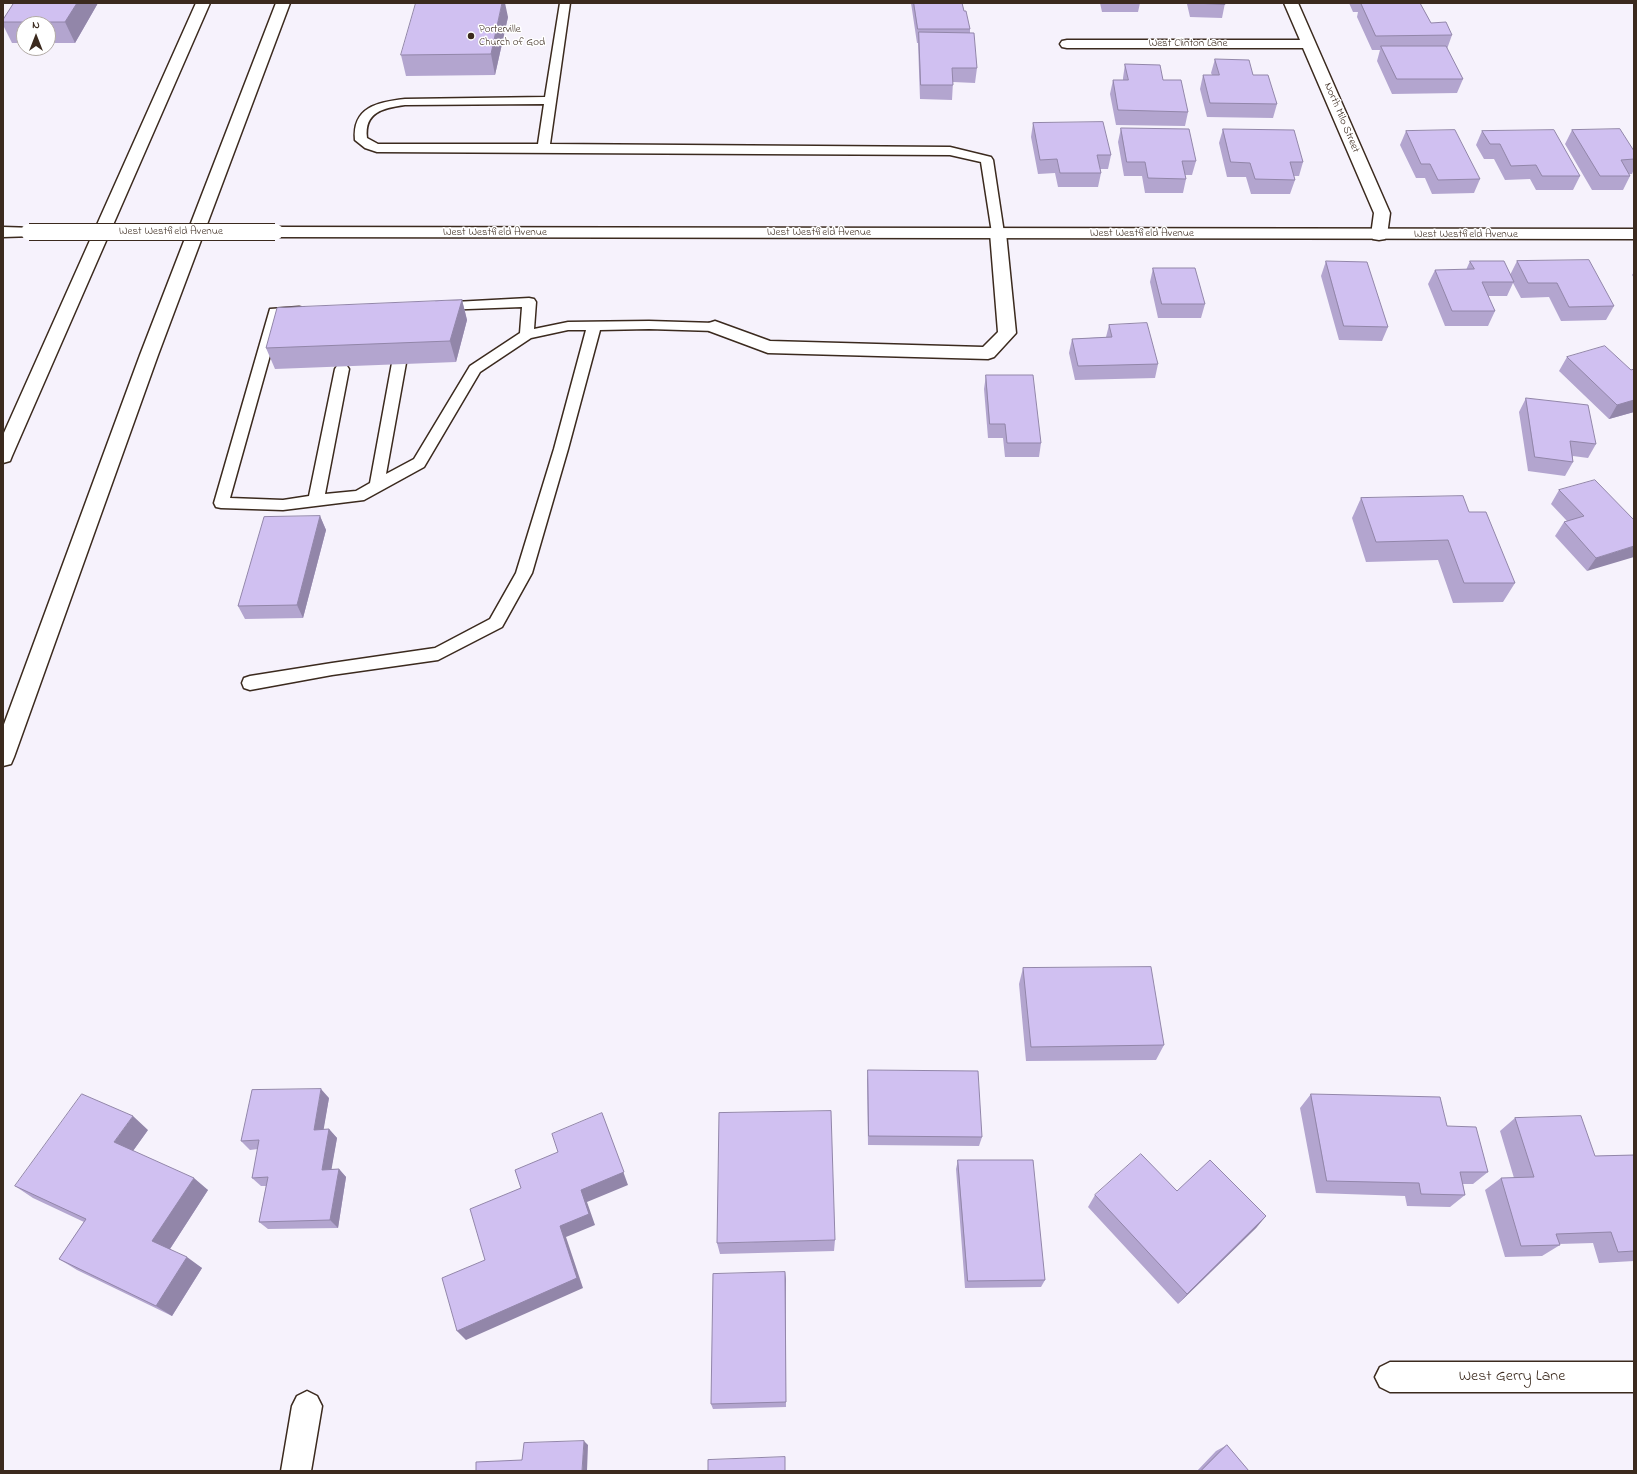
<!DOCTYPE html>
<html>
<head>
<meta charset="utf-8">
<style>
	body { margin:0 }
	#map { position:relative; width:1637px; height:1474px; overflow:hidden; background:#f6f2fc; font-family:"Indie Flower",sans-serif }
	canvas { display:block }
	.frame { position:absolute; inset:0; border:4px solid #3b2a1e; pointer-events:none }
	.north { position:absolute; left:16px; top:16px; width:40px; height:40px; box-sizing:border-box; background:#fff; border:1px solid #b1aaa5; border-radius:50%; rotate:0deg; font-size:11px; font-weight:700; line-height:16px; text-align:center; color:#3b2a1e }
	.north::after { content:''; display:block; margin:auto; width:14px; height:18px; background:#3b2a1e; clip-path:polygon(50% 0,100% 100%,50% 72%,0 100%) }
</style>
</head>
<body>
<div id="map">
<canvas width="1637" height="1474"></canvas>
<div class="frame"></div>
<div class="north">N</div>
</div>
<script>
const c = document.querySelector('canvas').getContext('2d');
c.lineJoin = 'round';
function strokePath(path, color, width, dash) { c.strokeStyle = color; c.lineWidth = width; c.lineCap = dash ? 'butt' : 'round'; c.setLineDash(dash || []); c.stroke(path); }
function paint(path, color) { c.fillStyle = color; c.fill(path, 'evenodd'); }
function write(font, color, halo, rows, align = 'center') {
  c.font = font + ' "Indie Flower",sans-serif'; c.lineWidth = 3; c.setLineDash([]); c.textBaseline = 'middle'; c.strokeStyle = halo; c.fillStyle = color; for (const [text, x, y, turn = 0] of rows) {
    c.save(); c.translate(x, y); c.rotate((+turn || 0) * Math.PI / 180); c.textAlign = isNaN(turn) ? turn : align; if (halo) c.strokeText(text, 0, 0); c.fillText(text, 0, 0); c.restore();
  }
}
const lane = new Path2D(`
	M560 3H570L550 144 950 147 991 157 993 160 1004 233 1002 236H994L992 233 981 162 950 155 377 152 365 148 355 140C352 107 378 102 405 99L545 97ZM544 104 538 144H378L367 138C364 112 383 108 405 105Z
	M529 298 534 299 536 302 534 329 568 322 649 321 715 323 720 324 722 327 720 330 715 331 649 329 600 330 568 449 532 573 502 627 438 660 332 675 250 690 244 688 242 683 244 678 250 676 332 663 435 648 490 619 516 573 554 449 586 330H568L531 338 480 372 424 467 364 500 283 510 221 508 216 507 214 503 270 309 299 307 304 308 306 311 304 314 281 316 230 498 283 500 309 496 335 369 337 366 342 364 347 366 349 369 325 494 356 491 370 483 392 363 394 360 399 358 404 360 406 363 386 474 414 459 470 366 520 333 522 307 441 310 436 309 434 306 436 303Z`);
const street = new Path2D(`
	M1284 3H1298L1390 213 1387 235 1385 239 1379 240 1373 239 1371 235 1374 213 1303 48H1067L1062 47 1060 44 1062 41 1067 40H1300Z
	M998 228 1004 229 1006 233 1016 333 994 357 988 359 768 353 709 331 706 327 709 323 715 321 770 341 983 347 998 332 990 233 992 229Z
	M1390 1362H1634V1392H1390L1380 1387 1375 1377 1380 1367Z
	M307 1391 317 1396 322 1406 311 1471H281L292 1406 297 1396Z`);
const secondary = new Path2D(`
	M3 227 35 228 37 232 35 236 3 237Z
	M275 227 1634 229V239L275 237 269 236 267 232 269 228Z`);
const highway = new Path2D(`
	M196 3H210L12 456 10 461 3 463V435Z
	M276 3H290L158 355 14 757 11 764 3 766V727L140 355Z`);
strokePath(lane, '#3b2a1e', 3);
strokePath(street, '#3b2a1e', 3);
strokePath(secondary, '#3b2a1e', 3);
strokePath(highway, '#3b2a1e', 3);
paint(lane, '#fff');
paint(street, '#fff');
paint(secondary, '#fff');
paint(highway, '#fff');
const secondaryBridge = new Path2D(`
	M29 232H275`);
strokePath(secondaryBridge, '#3b2a1e', 18, []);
strokePath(secondaryBridge, '#fff', 16);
paint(new Path2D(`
	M13 3H98L75 43H48V24H24V43H12L3 25V20L13 4Z
	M911 3H962L964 11 970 29V33L977 68 975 83 953 82 952 100 920 99 918 43H917Z
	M1100 3H1140L1138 12H1102Z
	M1169 3H1230H1225L1222 18 1190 17 1187 4H1170Z
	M1349 3H1420L1431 23 1452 35 1447 49 1463 79 1457 93 1392 94 1377 61 1380 50H1372L1357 17 1358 12H1353Z
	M508 17 495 75 406 76 401 55Z
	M1215 59 1277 104 1273 118 1207 117 1200 89 1203 75H1212L1211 73Z
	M1125 64 1163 80 1188 112 1185 126 1116 125 1110 94 1113 80H1123V78Z
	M1033 123 1111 155 1108 169H1100L1101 173 1098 187H1058L1055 173 1038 174 1031 137Z
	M1121 128 1196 161 1192 175H1185L1186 179 1183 193H1145L1142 176H1124L1118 142Z
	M1223 129 1303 162 1299 176H1294L1295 180 1290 194H1251L1246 177H1227L1219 143Z
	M1572 130 1634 151V169L1632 174H1629L1630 176 1623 190H1592L1565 144Z
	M1406 131 1480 179 1474 193 1432 194 1425 178H1416L1400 145Z
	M1482 131 1580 176 1573 190H1536L1530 179 1505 180 1494 159H1484L1476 145Z
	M1326 261 1388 327 1382 341 1339 340 1321 276Z
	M1470 261 1510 275 1517 261 1614 306 1606 320 1561 321 1549 297 1521 298 1513 283 1507 296H1488L1495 311 1488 326H1445L1428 284 1435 270H1466Z
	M1153 268 1205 304 1201 318H1158L1150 282Z
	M1634 272V278L1632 275Z
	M462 300 467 320 456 362 275 369 266 348Z
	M1109 325 1158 364 1155 378 1075 380 1069 353 1072 339 1106 337Z
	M1567 357 1631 370 1634 369V412L1609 419 1559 371Z
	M986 375 1041 443 1039 457H1005L1003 438H988L984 389Z
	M1526 398 1596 444 1588 458 1573 456V462L1565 476 1528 471 1519 412Z
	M1559 490 1634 520 1587 571 1555 536 1564 522 1567 521 1551 504Z
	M1361 498 1469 512 1515 583 1503 602 1453 603 1438 560 1366 562 1352 518Z
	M320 516 326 530 303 618 245 619 238 606Z
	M1023 968 1164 1045 1156 1060 1026 1061 1019 984Z
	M868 1070 982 1137 979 1146 868 1145 867 1080Z
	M1311 1094 1447 1126 1488 1172 1473 1184H1463L1465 1195 1450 1207 1407 1206 1405 1196 1316 1193 1300 1108Z
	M329 1098 323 1130 329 1129 337 1138 331 1169H339L346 1177 338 1228 268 1229 259 1222 266 1186H261L252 1178 258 1149 250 1150 241 1141Z
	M1515 1118 1595 1156 1634 1155V1261L1599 1263 1593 1243 1559 1244 1560 1245 1542 1256 1505 1257 1485 1190 1501 1178H1514L1500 1131Z
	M148 1130 133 1151 208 1190 170 1249 202 1268 172 1316 77 1270 59 1259 84 1222 33 1198 15 1186Z
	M958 1160 1045 1280 1041 1287 965 1288 956 1169Z
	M1177 1191 1266 1216 1256 1228 1178 1304 1088 1207 1095 1195Z
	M835 1240 834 1251 720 1254 717 1243Z
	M785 1272 786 1407 713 1409 711 1404Z
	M1227 1445 1249 1471H1197L1216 1451Z`), '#b3a5cf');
paint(new Path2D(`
	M77 3H98L75 43 65 22Z
	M502 3H505L508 17 495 75 491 54Z
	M462 300 467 320 456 362 450 341Z
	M1634 400V412L1609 419 1617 405Z
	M320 516 326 530 303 618 297 605Z
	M1634 546V557L1587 571 1596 558Z
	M321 1089 329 1098 322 1139 314 1130Z
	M602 1113 628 1185 587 1202 595 1225 566 1237 583 1288 466 1340 457 1331 560 1226 581 1190Z
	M133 1116 148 1130 130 1155 114 1142Z
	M329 1129 337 1138 330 1178 322 1170Z
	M339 1169 346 1177 338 1228 330 1220Z
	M194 1178 208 1190 168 1252 152 1241Z
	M1266 1216 1256 1228 1178 1304 1187 1294Z
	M187 1257 202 1268 172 1316 156 1306Z
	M785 1272 786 1279V1407V1402Z
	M584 1441 588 1445 587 1471H582Z`), '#9286a9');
const building = new Path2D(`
	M14 3H77L65 22H3V20Z
	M416 3H502L491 54 401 55Z
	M914 3H962L964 11H966L970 29H918Z
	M1193 3H1225V4Z
	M1361 3H1420L1431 23 1446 22 1452 35 1376 36Z
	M919 32 974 33 977 68H952L953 85H921Z
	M1381 46H1446L1463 79H1397Z
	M1215 59 1249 60 1253 75H1268L1277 104 1210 103 1203 75H1219Z
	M1125 64 1160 65 1163 80H1181L1188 112 1118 110 1113 80H1128Z
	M1103 122 1111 155H1097L1101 173H1060L1057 159 1040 160 1033 123Z
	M1121 128 1189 129 1196 161H1182L1186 179 1148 178 1145 162H1127Z
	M1223 129 1294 130 1303 162H1290L1295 180 1255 179 1250 163 1231 162Z
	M1620 129 1634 151V159L1621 160 1630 176H1600L1572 130Z
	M1455 130 1480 179 1438 180 1430 164H1421L1406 131Z
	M1554 130 1580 176H1542L1536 165 1511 166 1500 144H1490L1482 131Z
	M1589 260 1614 306 1569 307 1557 283H1528L1517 261Z
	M1326 261 1367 262 1388 327 1344 326Z
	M1470 261H1504L1514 282H1482L1495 311H1452L1435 270 1474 269Z
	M1153 268H1195L1205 304H1162Z
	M462 300 450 341 266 348 277 308Z
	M1147 323 1158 364 1078 366 1072 339 1112 337 1109 325Z
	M1605 346 1631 370 1634 369V400L1617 405 1567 357Z
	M986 375H1033L1041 443H1007L1005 424H990Z
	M1526 398 1588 405 1596 444 1570 441 1573 462 1535 457Z
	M1595 480 1634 520V546L1596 558 1564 522 1584 516 1559 490Z
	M1463 496 1469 512H1486L1515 583H1464L1448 540 1376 542 1361 498Z
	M320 516 297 605 238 606 264 517Z
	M1151 967 1164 1045 1031 1047 1023 968Z
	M868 1070 978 1071 982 1137 869 1136Z
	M321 1089 314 1130 329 1129 322 1170 339 1169 330 1220 259 1222 268 1177 252 1178 259 1140 241 1141 252 1090Z
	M82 1094 133 1116 114 1142 194 1178 152 1241 187 1257 156 1306 59 1259 86 1219 15 1186Z
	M1311 1094 1440 1097 1447 1126 1476 1127 1488 1172H1460L1465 1195 1421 1194 1419 1183 1327 1181Z
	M831 1111 835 1240 717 1243 719 1113Z
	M602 1113 624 1172 581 1190 589 1214 560 1226 577 1278 457 1331 442 1278 485 1260 470 1209 521 1188 515 1170 558 1152 552 1134Z
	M1581 1116 1595 1156 1634 1155V1251L1618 1252 1611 1232 1556 1234 1560 1245 1521 1246 1501 1178 1534 1177 1515 1118Z
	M1141 1154 1177 1191 1210 1160 1266 1216 1187 1294 1095 1195Z
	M958 1160H1033L1045 1280 968 1281Z
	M785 1272 786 1402 711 1404 713 1274Z
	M584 1441 582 1471H476V1462L522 1460 524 1443Z
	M1227 1445 1249 1471H1201Z
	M785 1457V1471H708V1460Z`);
paint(building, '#d0c0f1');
strokePath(building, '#9286a9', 1);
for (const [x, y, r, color] of [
	[471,36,4,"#3b2a1e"]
]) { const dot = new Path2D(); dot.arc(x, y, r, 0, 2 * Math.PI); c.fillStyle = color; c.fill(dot); strokePath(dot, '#fff', 1.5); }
write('11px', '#3b2a1e', '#fff', [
	["Porterville",479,30],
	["Church of God",479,43]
], 'left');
write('11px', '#3b2a1e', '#fff', [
	["West Clinton Lane",1188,44],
	["North Milo Street",1341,118,67],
	["West Westfield Avenue",171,232],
	["West Westfield Avenue",495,233],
	["West Westfield Avenue",819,233],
	["West Westfield Avenue",1142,234],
	["West Westfield Avenue",1466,235]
]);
write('16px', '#3b2a1e', '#fff', [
	["West Gerry Lane",1512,1377]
]);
</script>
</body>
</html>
